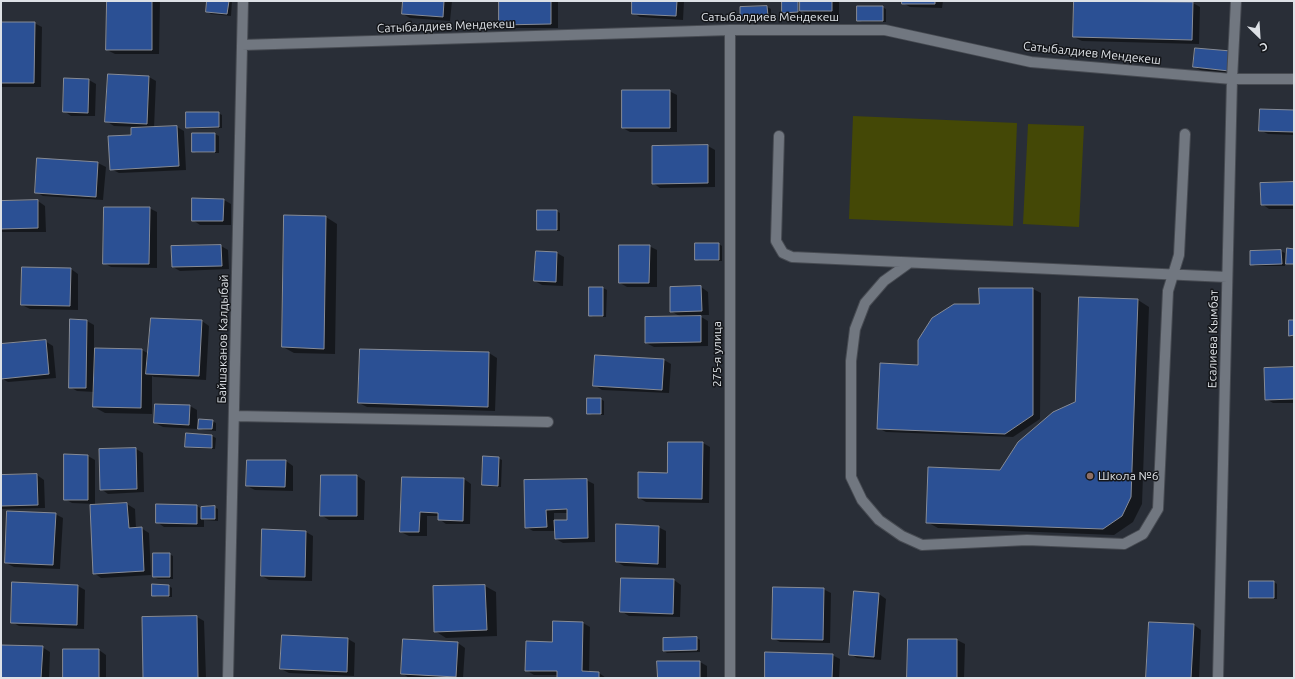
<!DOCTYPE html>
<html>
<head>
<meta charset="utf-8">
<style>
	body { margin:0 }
	#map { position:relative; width:1295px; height:679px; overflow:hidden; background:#292e37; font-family:Ubuntu,sans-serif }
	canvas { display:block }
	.frame { position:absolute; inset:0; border:2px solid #dde1e6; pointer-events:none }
	.north { position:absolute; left:1239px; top:16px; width:40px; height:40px; -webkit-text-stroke:3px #14161a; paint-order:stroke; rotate:155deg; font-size:11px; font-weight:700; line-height:16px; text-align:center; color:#dde1e6 }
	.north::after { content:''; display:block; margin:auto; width:14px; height:18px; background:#dde1e6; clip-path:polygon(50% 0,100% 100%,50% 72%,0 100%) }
</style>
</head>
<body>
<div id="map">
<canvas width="1295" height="679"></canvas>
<div class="frame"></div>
<div class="north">С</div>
</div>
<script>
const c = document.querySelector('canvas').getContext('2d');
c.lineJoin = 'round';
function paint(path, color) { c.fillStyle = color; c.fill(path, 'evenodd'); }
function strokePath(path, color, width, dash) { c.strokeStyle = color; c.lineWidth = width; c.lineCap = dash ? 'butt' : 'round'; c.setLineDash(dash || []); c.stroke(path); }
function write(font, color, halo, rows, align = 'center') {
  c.font = font + ' Ubuntu,sans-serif'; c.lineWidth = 3; c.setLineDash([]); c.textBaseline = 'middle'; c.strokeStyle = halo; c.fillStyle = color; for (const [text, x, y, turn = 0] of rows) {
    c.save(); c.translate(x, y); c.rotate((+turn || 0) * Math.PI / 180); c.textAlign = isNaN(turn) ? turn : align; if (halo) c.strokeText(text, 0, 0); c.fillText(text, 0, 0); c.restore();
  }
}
paint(new Path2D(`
	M853 116 1017 123 1013 226 849 219Z
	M1028 124 1084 126 1079 227 1023 224Z`), '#444806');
paint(new Path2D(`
	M108 1H160L159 54H115L107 50Z
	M208 1H232L231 16 211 14 207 12Z
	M404 1H452L450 21 410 18 403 14Z
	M500 1H558V28H507L500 24Z
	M633 1H684L683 20 640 17 633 13Z
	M783 1H839V15H808L801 11V14H787L783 12Z
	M903 1H943L942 8 910 7 903 3Z
	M1075 1 1193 3 1200 7 1199 44 1082 41 1074 37Z
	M767 7 771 9V17L744 18 741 16V8Z
	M882 7 886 9V22H862L858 20Z
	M1 23H34L42 27 41 87H1Z
	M1196 49 1236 75 1202 71 1195 67Z
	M149 77 156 81 154 128 177 127 184 131 186 170 119 173 111 169 132 136 141 129V127L114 126 106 121Z
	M89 80 96 84 95 116H71L64 111Z
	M669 91 677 95V132H630L623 128Z
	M1294 111V135L1268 134 1260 130Z
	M218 113 222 115V128L190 129 187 127Z
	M193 134H215L219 136V153H196L193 151Z
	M708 146 715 150V187L660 188 653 183Z
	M38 159 98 163 106 167 103 200 43 196 36 192Z
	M1294 183V209H1269L1262 204Z
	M224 200 231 204V225H200L193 220Z
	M38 201 45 206 46 232H1V202Z
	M149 208 157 212V268L111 267 104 263Z
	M556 211 560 213V231H541L538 229Z
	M326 217 337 224 335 354 294 353 283 347Z
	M719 244 722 246V261H699L696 259Z
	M221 246 228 250 229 269 180 271 173 267Z
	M649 246 657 250V287H627L620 283Z
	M1281 251 1285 253V266H1255L1251 264V252Z
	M557 253 564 257 563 286 542 285 535 281Z
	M71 269 78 274V310L30 309 22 305Z
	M701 287 708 292 709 315H698L708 321V346L654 347 646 343 681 317 671 311Z
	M590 288H603L607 290 606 317H593L590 315Z
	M980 289H1033L1041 293 1040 419 1013 437 886 432 878 428 918 366 980 305Z
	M1080 298 1138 300 1149 307 1142 504 1133 522 1114 535 938 528 927 522 1001 471 1076 403Z
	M87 321 94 325V349L142 350 149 354 202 321 209 326 206 380 154 377 152 376V414L105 413 94 407 95 392 77 391 70 387Z
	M45 341 53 346 56 378 8 382 1 378V345Z
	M361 350 489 353 497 358 495 411 367 407 359 403Z
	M664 360 671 364 669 393 602 390 594 385Z
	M1294 368V403H1273L1266 399Z
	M601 399 604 401V415H592L588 413Z
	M156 405 190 406 197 410V429L163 427 155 423Z
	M212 421 216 423V431L203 430 199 428Z
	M187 434 212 436 216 438 215 449 190 448 186 446Z
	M703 443 710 447 709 503 646 502 639 498 668 474Z
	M136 449 143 453 144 492 108 494 101 489Z
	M88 456 95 460V504L72 503 65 499Z
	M498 458 502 460 501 487 486 486 483 484Z
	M286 461 293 466V491L255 490 247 486Z
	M37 475 44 480 45 508 1 509V476Z
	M322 476H357L365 481 364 520H329L321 515Z
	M403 478 464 479 471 484 470 524H446L439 519V516H427V536H409L401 532Z
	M586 480 594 484 595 542 563 543 556 539V531H533L526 527 525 481ZM554 513H568V521H554Z
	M127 504 135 509 136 529 141 528 149 533 151 575 101 578 94 573 91 506Z
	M157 505 197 506 202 509 214 507 218 509V521L204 520V527H164L157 522Z
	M55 514 63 518 60 569 14 567 6 563Z
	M658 527 666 531V568L624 566 617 562Z
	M306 532 313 536 312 581 269 580 262 576Z
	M169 554 173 556V579H158L154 577Z
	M674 580 681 585 680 617 629 616 621 611Z
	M1274 582 1277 584V599H1253L1250 597Z
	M78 586 85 590 84 629 19 626 12 622Z
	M169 586 172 588V597H157L153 595Z
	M485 586 496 592 497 636 446 638 435 631Z
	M823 589 831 593 830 643 780 642 773 638Z
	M855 592 879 594 886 599 881 660 857 658 850 654Z
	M197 617 204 621 206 678H144Z
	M554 622 583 623 590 627 589 673H599L606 678H558V675H534L526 670 553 643Z
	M1150 623 1194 625 1201 630 1199 678H1147Z
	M697 638 700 640V652L667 653 664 651Z
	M348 639 355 643 354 676 289 673 281 669Z
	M909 640H957L965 644 964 678H908Z
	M458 643 465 648 463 678H409L402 673Z
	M1 646 42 647 50 652 49 678H1Z
	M99 650 106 655V678H64Z
	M832 655 840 659 839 678H766Z
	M700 662 707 666V678H659Z`), '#0007');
const building = new Path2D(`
	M107 1H152V50H106Z
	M207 1H229L227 14 206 12Z
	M403 1H444L443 17 402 14Z
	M499 1H551V24L499 25Z
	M632 1H677L676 16 632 14Z
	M782 1H798V12L782 13Z
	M800 1H832V11H800Z
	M902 1H935V4H902Z
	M1074 1 1193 2 1192 40 1073 37Z
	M767 6 768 16 740 17V7Z
	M857 6H883V21H857Z
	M1 22H35L34 83H1Z
	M1195 48 1231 51 1229 71 1193 67Z
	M108 74 149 76 147 124 105 122Z
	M64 78 89 79 88 113 63 112Z
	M622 90H670V128H622Z
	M1260 109 1294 110V132L1259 131Z
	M186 112H219V127L186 128Z
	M177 126 179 166 110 170 108 136 131 135V128Z
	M192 133H215V152H192Z
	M708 145V183L652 184V146Z
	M37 158 98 162 96 197 35 193Z
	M1294 182V205H1261L1260 183Z
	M192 198 224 199 223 221H192Z
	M38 200V228L1 229V201Z
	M104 207H150L149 264H103Z
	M537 210H557V230H537Z
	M284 215 326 216 324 349 282 347Z
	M695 243H719V260H695Z
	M221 245 222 266 172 267 171 246Z
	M619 245H650L649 283H619Z
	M1287 248 1294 249V264H1286Z
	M1281 250 1282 264 1250 265V251Z
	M536 251 557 252 556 282 534 281Z
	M22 267 71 268 70 306 21 305Z
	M701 286 702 311 670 312V287Z
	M589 287H603V316H589Z
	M979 288H1033V415L1005 434 877 429 880 363 918 365V340L932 318 954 304H979Z
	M1079 297 1138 299 1131 497 1122 516 1103 529 926 523 928 467 1000 470 1018 442 1053 412 1075 402Z
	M701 316V342L645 343V317Z
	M151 318 202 320 199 376 146 374Z
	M70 319 87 320 86 388H69Z
	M1289 320H1294V335L1289 336Z
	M46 340 49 374 1 379V344Z
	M95 348 142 349 141 408 93 407Z
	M360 349 489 352 488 407 358 403Z
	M595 355 664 359 662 390 593 386Z
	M1294 367V399L1265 400 1264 368Z
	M587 398H601V414H587Z
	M155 404 190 405 189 425 154 423Z
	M199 419 213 420 212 429H198Z
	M186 433 212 435V448L185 447Z
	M668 442H703L702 499 638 498V472L667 473Z
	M136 448 137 489 100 490 99 449Z
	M64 454 88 455V500H64Z
	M483 456 499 457 498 486 482 485Z
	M247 460H286L285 487 246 486Z
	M37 474 38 505 1 506V475Z
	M321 475H357V516H320Z
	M402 477 464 478 463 521 438 520V513L420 512 419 532H400Z
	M587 479 588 538 555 539 554 520H567V509L546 510 547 527 525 528 524 480Z
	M127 503 129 528 142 527 144 571 93 574 90 505Z
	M156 504 197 505V524L156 523Z
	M215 506V519H201V507Z
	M7 511 56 513 53 565 5 563Z
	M616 524 659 526 658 564 616 562Z
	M262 529 306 531 305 577 261 576Z
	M153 553H170V577H153Z
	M621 578 674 579 673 614 620 612Z
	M1249 581H1274V598H1249Z
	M12 582 78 585 77 625 11 623Z
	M152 584 169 585V596H152Z
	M485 585 487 630 434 632 433 586Z
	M773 587 824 588 823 640 772 639Z
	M854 591 879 593 874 657 849 655Z
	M197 616 198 678H143L142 617Z
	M553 621 583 622 582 671 599 672V678H557V671H525L526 641 552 642Z
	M1149 622 1194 624 1191 678H1146Z
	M282 635 348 638 347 672 280 669Z
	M697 637V650L663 651V638Z
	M403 639 458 642 456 677 401 674Z
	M908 639H957V678H907Z
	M1 645 43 646 41 678H1Z
	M63 649H99V678H63Z
	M765 652 833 654 832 678H765Z
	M657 661H700V678H658Z`);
paint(building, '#2b5094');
strokePath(building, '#868b96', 1);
const minor = new Path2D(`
	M730 30V678
	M242 45 730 30H885L1031 62 1232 79H1294
	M779 136 776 241 783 253 792 257 1227 277
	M909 263 884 281 865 303 855 329 851 361V477L862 500 879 520 902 536 922 545 1027 540 1124 544 1143 534 1158 509 1168 291 1179 255 1185 134
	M234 416 548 422
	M228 678 243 1
	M1218 678 1232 79 1236 1`);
strokePath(minor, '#474b52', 12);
strokePath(minor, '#717780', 10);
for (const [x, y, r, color] of [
	[1090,476,4,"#8d6e63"]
]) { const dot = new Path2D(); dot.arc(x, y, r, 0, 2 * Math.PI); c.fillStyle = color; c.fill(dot); strokePath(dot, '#14161a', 1.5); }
write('12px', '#dde1e6', '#14161a', [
	["Сатыбалдиев Мендекеш",770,17],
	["Сатыбалдиев Мендекеш",446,26,-2],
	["Сатыбалдиев Мендекеш",1092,53,6],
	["Байшаканов Калдыбай",223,339,-89],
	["Есалиева Кымбат",1213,339,-89],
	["275-я улица",717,354,-90]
]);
write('12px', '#dde1e6', '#14161a', [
	["Школа №6",1098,476]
], 'left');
</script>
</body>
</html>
